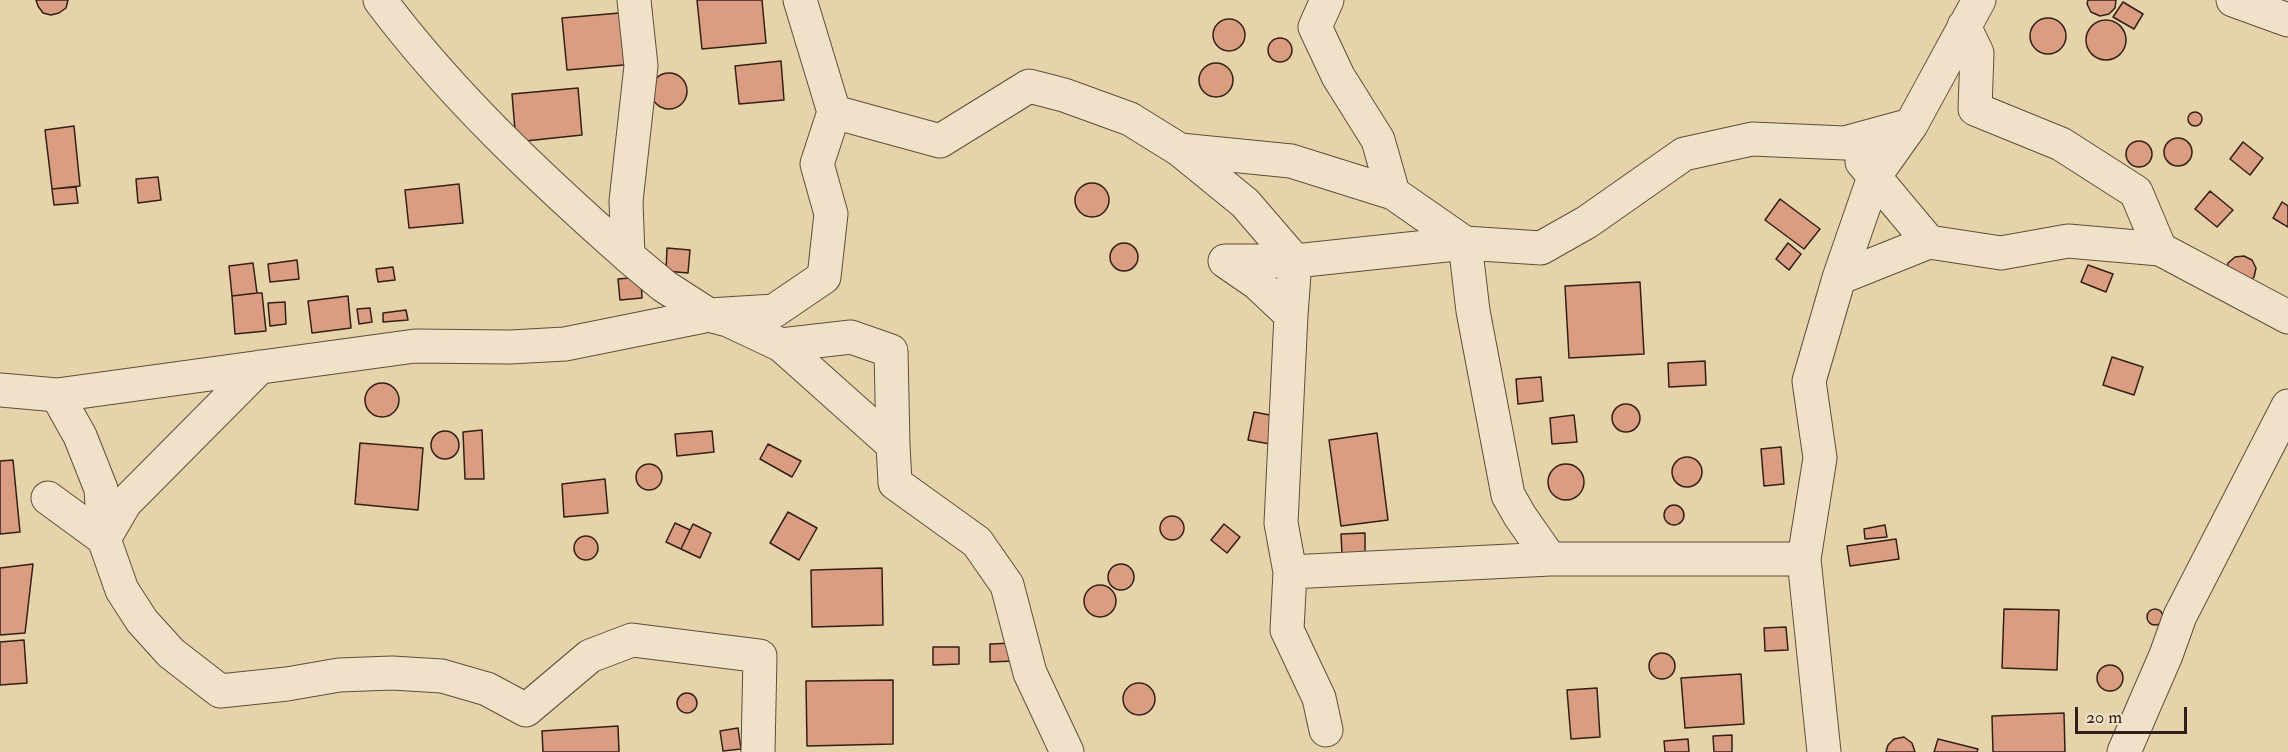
<!DOCTYPE html>
<html>
<head>
<meta charset="utf-8">
<style>
	body { margin:0 }
	#map { position:relative; width:2288px; height:752px; overflow:hidden; background:#e6d3aa; font-family:"IM FELL Double Pica",serif }
	canvas { display:block }
	.scale { position:absolute; left:2075px; top:707px; width:112px; height:27px; box-sizing:border-box; border:3px solid #322018; border-top:0; padding-left:8px; font-size:18px; line-height:21px; white-space:nowrap; color:#322018; -webkit-text-stroke:4px #efe2c8; paint-order:stroke }
</style>
</head>
<body>
<div id="map">
<canvas width="2288" height="752"></canvas>
<div class="scale">20 m</div>
</div>
<script>
const c = document.querySelector('canvas').getContext('2d');
c.lineJoin = 'round';
function paint(path, color) { c.fillStyle = color; c.fill(path, 'evenodd'); }
function strokePath(path, color, width, dash) { c.strokeStyle = color; c.lineWidth = width; c.lineCap = dash ? 'butt' : 'round'; c.setLineDash(dash || []); c.stroke(path); }
const building = new Path2D(`
	M36 0H68L66 8 59 13 51 15 43 13 38 6Z
	M697 0H762L766 43 702 49Z
	M2088 0H2116L2115 8 2109 14 2100 16 2091 12 2087 4Z
	M2123 2 2143 14 2134 29 2113 17Z
	M631 12 635 64 567 70 562 18Z
	M2030 36a18 18 0 1 1 36 0a18 18 0 1 1-36 0Z
	M1213 35a16 16 0 1 1 32 0a16 16 0 1 1-32 0Z
	M2086 40a20 20 0 1 1 40 0a20 20 0 1 1-40 0Z
	M1268 50a12 12 0 1 1 24 0a12 12 0 1 1-24 0Z
	M781 61 784 100 739 104 735 66Z
	M1199 80a17 17 0 1 1 34 0a17 17 0 1 1-34 0Z
	M651 91a18 18 0 1 1 36 0a18 18 0 1 1-36 0Z
	M578 88 582 135 516 142 512 94Z
	M2188 119a7 7 0 1 1 14 0a7 7 0 1 1-14 0Z
	M74 126 80 186 52 189 45 130Z
	M2164 152a14 14 0 1 1 28 0a14 14 0 1 1-28 0Z
	M2126 154a13 13 0 1 1 26 0a13 13 0 1 1-26 0Z
	M2243 142 2263 158 2250 175 2230 159Z
	M158 177 161 200 138 203 136 179Z
	M1075 200a17 17 0 1 1 34 0a17 17 0 1 1-34 0Z
	M459 184 463 223 409 228 405 190Z
	M76 187 78 203 54 205 52 189Z
	M2210 191 2233 210 2217 227 2195 209Z
	M1780 199 1820 229 1804 249 1765 220Z
	M2282 202 2288 206V227L2273 218Z
	M1110 257a14 14 0 1 1 28 0a14 14 0 1 1-28 0Z
	M1788 243 1801 254 1789 270 1776 259Z
	M667 248 690 250 688 273 666 271Z
	M2244 256 2252 260 2256 268 2254 277 2248 283 2227 272 2228 263 2235 257Z
	M297 260 299 279 270 282 268 264Z
	M253 263 257 293 232 296 229 266Z
	M2088 265 2113 274 2106 292 2081 282Z
	M393 267 395 280 378 282 376 269Z
	M641 277 642 298 620 300 618 279Z
	M1640 282 1644 354 1569 358 1565 286Z
	M257 293H262L266 331 235 334 232 296Z
	M348 296 351 328 312 333 308 301Z
	M285 302 286 324 270 326 268 303Z
	M370 308 372 322 359 324 357 309Z
	M406 310 408 320 383 322V313Z
	M2112 357 2143 367 2134 395 2103 385Z
	M1705 361 1706 385 1669 387 1668 363Z
	M1541 377 1543 401 1518 404 1516 379Z
	M365 400a17 17 0 1 1 34 0a17 17 0 1 1-34 0Z
	M1612 418a14 14 0 1 1 28 0a14 14 0 1 1-28 0Z
	M1254 412 1275 416 1270 444 1248 440Z
	M1574 415 1577 442 1552 444 1550 418Z
	M482 430 484 479H465L463 432Z
	M712 431 714 452 677 456 675 434Z
	M431 445a14 14 0 1 1 28 0a14 14 0 1 1-28 0Z
	M1377 433 1388 520 1341 526 1329 440Z
	M360 443 423 448 418 510 355 504Z
	M768 444 801 461 792 477 760 459Z
	M1781 447 1784 484 1764 486 1761 449Z
	M1672 472a15 15 0 1 1 30 0a15 15 0 1 1-30 0Z
	M13 460 20 532 0 534V461Z
	M636 477a13 13 0 1 1 26 0a13 13 0 1 1-26 0Z
	M1548 482a18 18 0 1 1 36 0a18 18 0 1 1-36 0Z
	M605 479 608 513 564 517 562 484Z
	M1664 515a10 10 0 1 1 20 0a10 10 0 1 1-20 0Z
	M788 512 817 528 799 560 770 543Z
	M1160 528a12 12 0 1 1 24 0a12 12 0 1 1-24 0Z
	M675 523 690 530 681 549 666 542Z
	M693 524 711 533 700 558 681 549Z
	M1224 524 1240 537 1227 553 1211 540Z
	M1885 525 1887 537 1865 539 1864 529Z
	M1365 533V552L1342 554 1341 534Z
	M574 548a12 12 0 1 1 24 0a12 12 0 1 1-24 0Z
	M1896 539 1899 559 1850 566 1847 546Z
	M33 564 25 633 0 635V568Z
	M1108 577a13 13 0 1 1 26 0a13 13 0 1 1-26 0Z
	M882 568 883 625 812 627 811 570Z
	M1084 601a16 16 0 1 1 32 0a16 16 0 1 1-32 0Z
	M2004 609 2059 610 2057 670 2002 668Z
	M2147 617a8 8 0 1 1 16 0a8 8 0 1 1-16 0Z
	M1786 627 1788 650 1765 651 1764 628Z
	M24 640 27 683 0 685V642Z
	M1014 643V661L990 662V644Z
	M933 647H959V664L933 665Z
	M1649 666a13 13 0 1 1 26 0a13 13 0 1 1-26 0Z
	M2097 678a13 13 0 1 1 26 0a13 13 0 1 1-26 0Z
	M1741 674 1744 724 1685 728 1681 678Z
	M893 680V744L807 746 806 681Z
	M1123 699a16 16 0 1 1 32 0a16 16 0 1 1-32 0Z
	M1597 688 1600 737 1571 739 1567 690Z
	M677 703a10 10 0 1 1 20 0a10 10 0 1 1-20 0Z
	M2064 713 2065 752H1993L1992 716Z
	M618 726 619 752H543L542 731Z
	M738 728 741 749 723 751 720 731Z
	M1732 735V752H1714L1713 736Z
	M1904 737 1912 743 1915 752H1886L1888 745 1894 739Z
	M1688 739 1689 752H1665L1664 741Z
	M1938 739 1978 749 1977 752H1934Z`);
paint(building, '#db9d81');
strokePath(building, '#322018', 1.5);
const minor = new Path2D(`
	M380 0C452 96 539 177 628 256
	M634 0 641 66 626 201 628 256 664 286 709 315 728 320 781 345 893 445 895 483 977 542 1007 585 1030 673 1067 752
	M800 0 834 112 940 141 1029 86 1064 95 1130 119 1180 150 1291 161 1393 193
	M1327 0 1315 27 1338 76 1378 140 1393 193 1465 243 1473 311 1508 495 1520 516 1550 559H1804
	M2233 0 2288 20
	M1964 26 1977 53 1975 109 2061 144 2136 192 2160 249
	M1180 150 1245 203 1295 261 1291 315 1281 523 1290 572 1287 630 1319 698 1326 730
	M1862 162 1929 242 2001 253 2068 241 2160 249 2288 317
	M1839 278 1929 242
	M1291 315 1257 283 1225 261H1295L1465 243 1541 248 1587 222 1684 154 1752 139 1845 143 1911 125
	M781 345 851 337 891 351 893 445
	M0 390 57 395 415 346 510 347 565 344 709 315 774 311 824 277 831 214 817 164 834 112
	M57 395 80 436 101 489 104 539
	M48 498 104 539 122 590 142 621 171 653 220 691 287 684 339 675 392 673 442 676 487 689 526 710 590 656 632 640 760 656 758 752
	M104 539 125 503 260 367
	M1290 572 1550 559
	M1824 752 1804 559 1820 458 1809 381 1839 278 1874 177 1911 125 1979 0
	M2124 752 2166 655 2180 616 2288 406`);
strokePath(minor, '#5f4d3c', 35);
strokePath(minor, '#efe2c8', 33);
</script>
</body>
</html>
